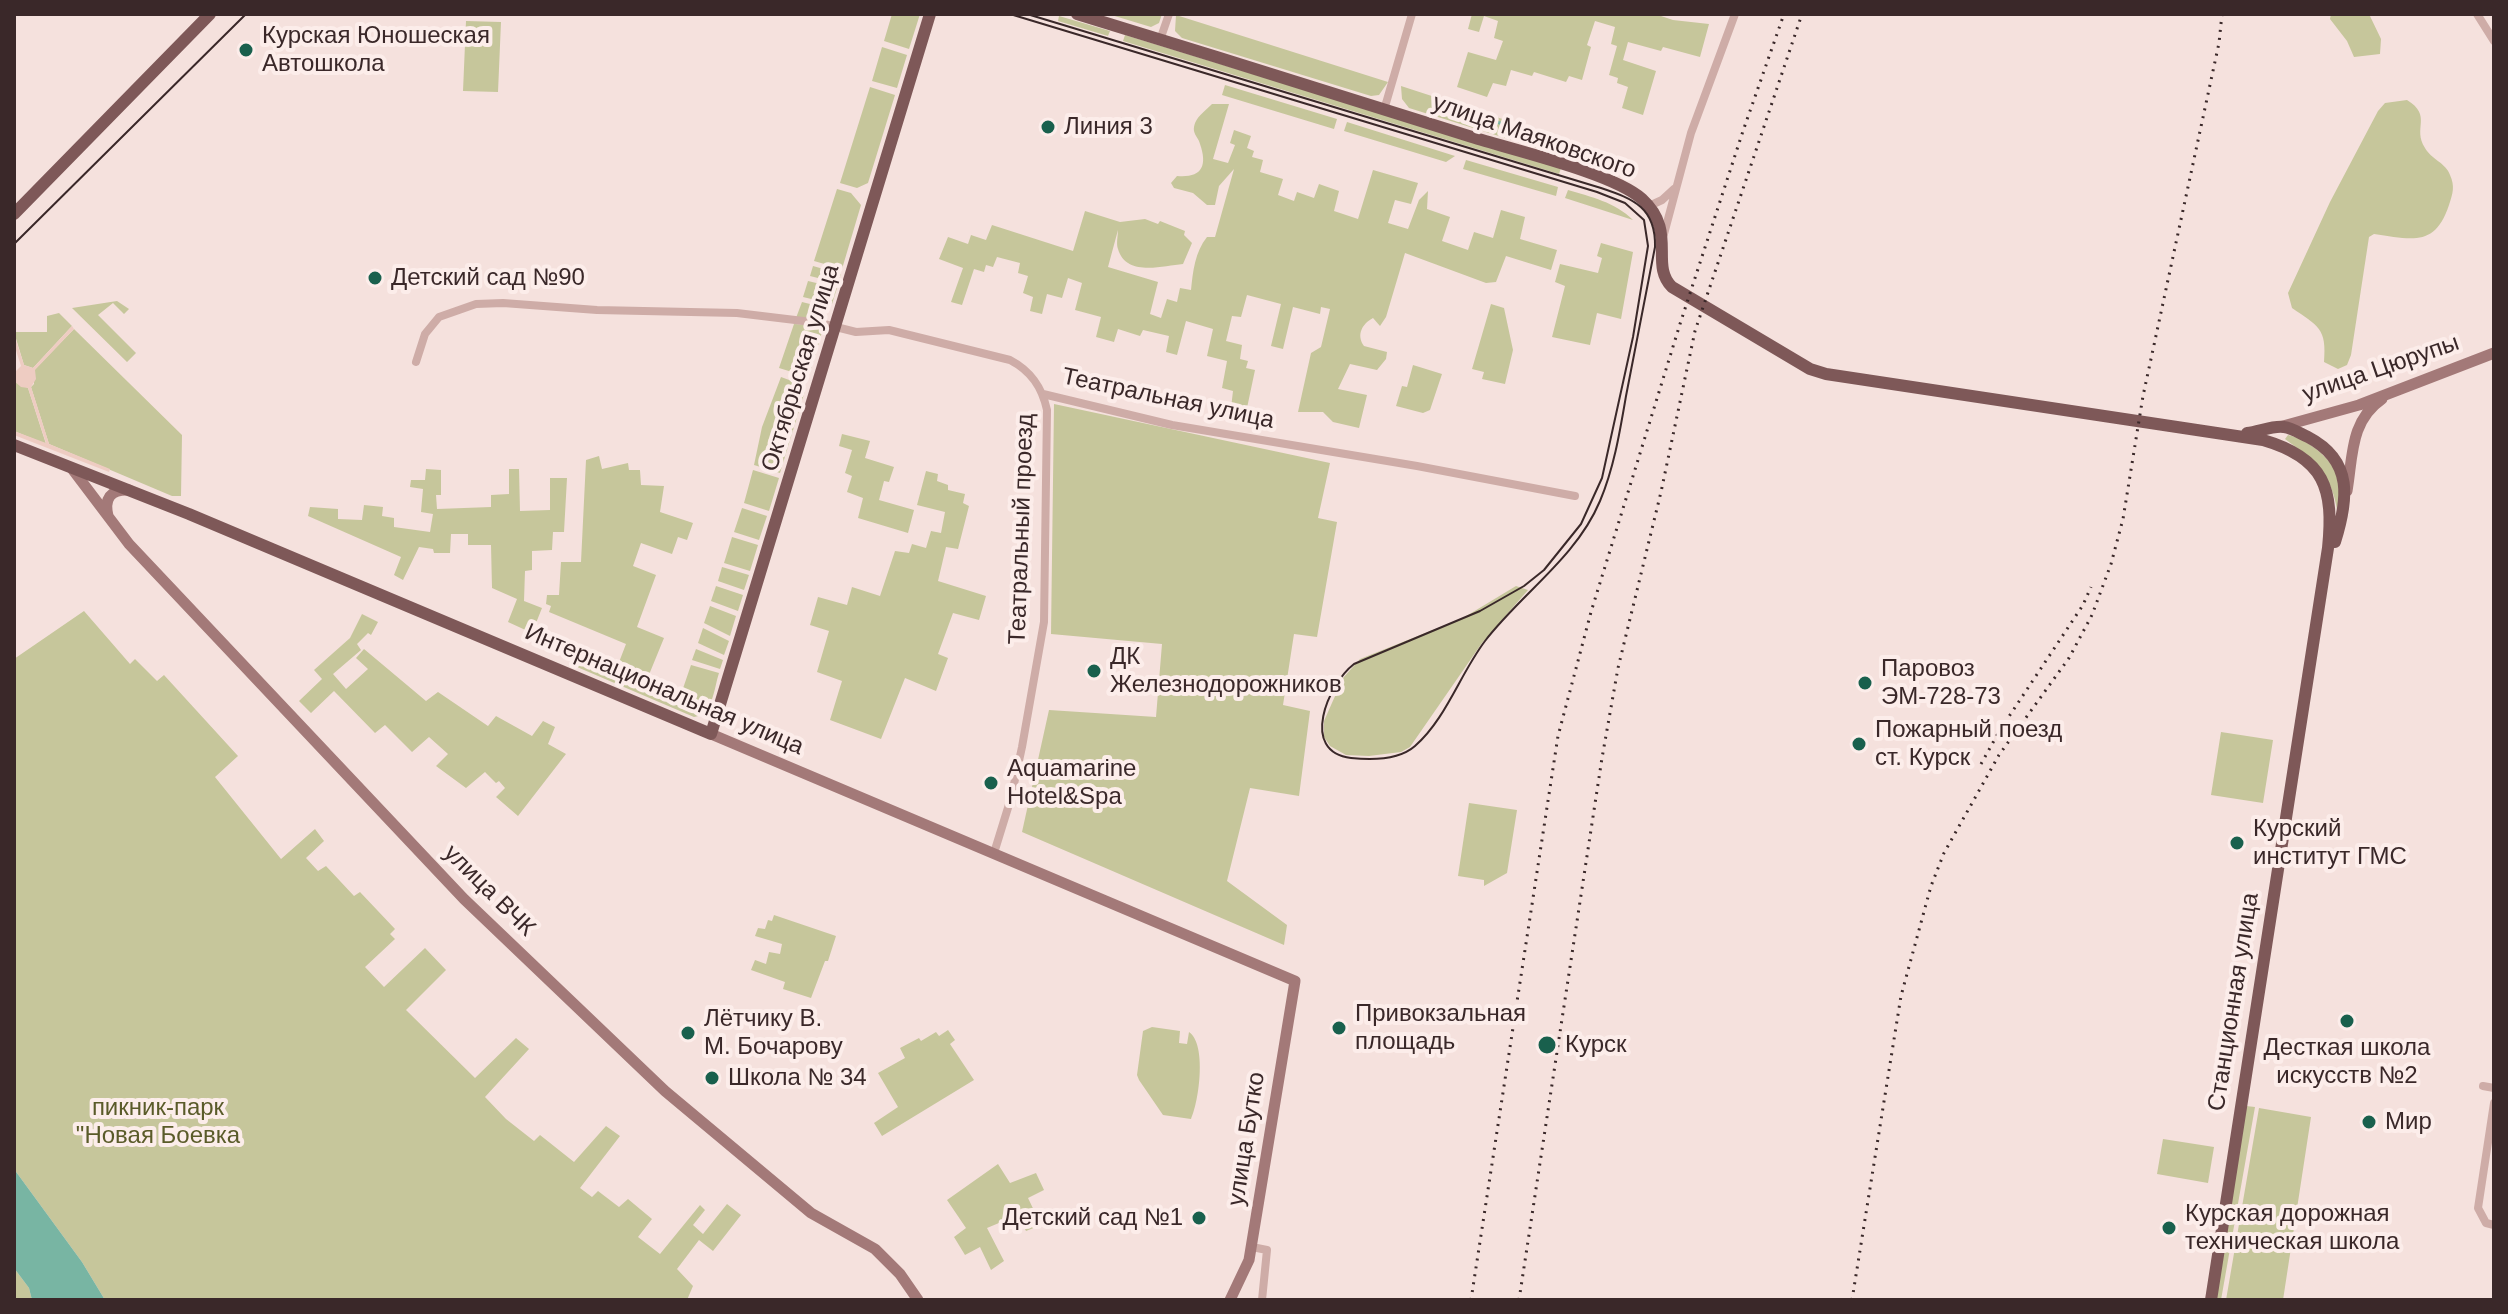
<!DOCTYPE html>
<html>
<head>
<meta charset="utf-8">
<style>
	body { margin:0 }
	#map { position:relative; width:2508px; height:1314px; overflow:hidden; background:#f5e1dd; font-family:Helvetica,sans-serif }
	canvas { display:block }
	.frame { position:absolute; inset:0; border:16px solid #3a2829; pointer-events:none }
</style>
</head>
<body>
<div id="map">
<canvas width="2508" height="1314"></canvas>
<div class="frame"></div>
</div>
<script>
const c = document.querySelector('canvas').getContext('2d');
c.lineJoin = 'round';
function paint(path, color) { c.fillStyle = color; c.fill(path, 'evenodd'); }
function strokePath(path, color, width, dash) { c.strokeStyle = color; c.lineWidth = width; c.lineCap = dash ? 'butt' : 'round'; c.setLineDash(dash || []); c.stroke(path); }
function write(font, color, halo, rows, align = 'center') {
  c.font = font + ' Helvetica,sans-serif'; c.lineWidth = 8; c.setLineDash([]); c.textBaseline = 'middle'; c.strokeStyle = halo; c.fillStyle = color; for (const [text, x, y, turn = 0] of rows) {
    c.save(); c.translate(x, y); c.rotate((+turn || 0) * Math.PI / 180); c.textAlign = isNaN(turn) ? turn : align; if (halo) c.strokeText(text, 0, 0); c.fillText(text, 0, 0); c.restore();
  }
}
paint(new Path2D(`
	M892 14H920L909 49 884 41Z
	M1108 14H1162L1159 23 1151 27Z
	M1472 14H1655L1673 20 1709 24 1700 57 1663 47 1661 51 1628 42 1623 60 1656 71 1643 115 1622 108 1628 87 1617 83 1618 78 1609 75 1617 46 1611 44 1615 27 1595 21 1587 45 1591 47 1582 80 1569 76 1566 82 1534 72 1532 76 1511 70 1506 86 1493 83 1487 97 1457 87 1468 52 1496 60 1503 41 1494 38 1498 21 1484 16 1479 32 1468 29Z
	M2331 14H2369L2381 39 2380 54 2354 57 2347 41 2330 19Z
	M1176 15 1388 82 1379 95 1371 96 1182 38 1175 31Z
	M1059 16 1110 31 1108 36 1058 21Z
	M466 21 501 22 498 92 463 91Z
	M1125 35 1561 168 1559 174 1123 41Z
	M882 47 907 55 897 88 872 81Z
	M1225 85 1337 119 1334 129 1222 95Z
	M1401 86 1567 140 1563 156 1409 108 1402 99Z
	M870 87 895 95 868 183 857 188 840 183Z
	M2407 100C2433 116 2412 128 2425 148 2431 159 2446 163 2450 175 2455 186 2453 193 2449 205 2435 248 2411 239 2374 234L2369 237 2351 355 2347 365 2338 369 2324 362C2327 328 2318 326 2292 308L2288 293 2330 202 2378 111 2385 103Z
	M1212 104H1229L1213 159 1228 163 1235 145 1230 143 1234 130 1251 136 1247 148 1254 151 1252 157 1263 160 1260 172 1283 179 1278 195 1294 201 1297 192 1314 198 1319 184 1339 191 1334 211 1358 219 1373 170 1418 183 1411 204 1395 200 1388 223 1408 229 1419 200 1428 191 1427 209 1450 217 1442 241 1468 250 1474 232 1493 238 1501 210 1525 217 1520 239 1557 250 1551 270 1506 256 1496 282 1486 283 1405 253 1386 317 1380 326 1373 318C1362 324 1356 335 1364 346L1387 352 1386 359 1377 370 1350 364 1338 389 1367 395 1359 428 1333 422 1323 412H1298L1311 353 1321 347 1330 309 1321 307 1320 314 1293 307 1283 349 1271 346 1281 304 1247 295 1241 317 1232 316 1226 341 1242 345 1240 359 1248 361 1246 368 1255 370 1247 408 1240 411 1231 408 1233 391 1222 388 1227 361 1207 356 1213 329 1186 321 1177 355 1166 352 1169 336 1143 330 1140 336 1118 329 1114 342 1096 337 1101 317 1075 310 1082 283 1068 278 1062 298 1047 294 1042 314 1030 311 1033 297 1023 293 1028 276 1018 273 1020 263 997 257 993 267 986 265 984 272 974 269 962 305 951 302 963 268 939 259 948 237 968 244 971 235 986 240 992 225 1073 251 1085 211 1120 222 1145 219 1158 224 1160 221 1185 231 1184 235 1192 243 1183 264C1162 266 1126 277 1118 249 1116 244 1118 235 1118 230L1108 267 1158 282 1150 314 1161 318 1167 299 1177 302 1180 288 1191 290C1193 271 1195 252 1207 237H1215L1234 169 1219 186 1215 205H1207L1193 193 1174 188 1171 183 1177 176C1201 178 1208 167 1200 144 1199 139 1195 136 1194 131 1193 119 1204 112 1212 104Z
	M1347 122 1455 156 1446 162 1344 131Z
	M1466 160 1558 187 1556 196 1463 169Z
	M837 189 851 193 861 205 842 269 814 261Z
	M1568 190C1591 197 1615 202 1633 220L1565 198Z
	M1601 243 1633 252 1621 319 1597 313 1590 345 1552 337 1565 286 1555 282 1560 264 1598 273 1602 258 1597 256Z
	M813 266 841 274 838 283 810 276Z
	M808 281 837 288 832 304 803 297Z
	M117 301 129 309 124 314 113 303 98 315 136 353 127 362 72 308Z
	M802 302 830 309 821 318H796Z
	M1491 304 1504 308 1513 350 1505 384 1482 379 1484 372 1472 369Z
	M59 313 72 326 33 368 24 365 14 332H47V316Z
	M794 324 815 325 822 332 810 373 805 376 779 368Z
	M74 329 182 435 181 496H172L49 444 31 387 34 384V370Z
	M1413 365 1442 374 1430 410 1423 413 1396 406 1402 386 1407 387Z
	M781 377 800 384 805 391 780 473 754 465 762 427Z
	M14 381 28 388 46 444 14 431Z
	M1054 404 1330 463 1318 518 1337 522 1317 637 1294 634 1283 705 1310 711 1299 796 1250 788 1227 881 1287 925 1284 945 1022 832 1049 710 1156 717 1162 644 1051 634Z
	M842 434 870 441 865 458 894 467 889 482 884 481 879 500 914 510 908 533 858 518 863 498 847 492 852 476 845 473 852 450 839 446Z
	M2288 435C2308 439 2336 461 2340 483 2341 491 2338 502 2337 510 2332 474 2312 459 2285 439Z
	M599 456 602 469 628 463 629 470H640L641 485 664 486 660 512 693 523 687 540 678 537 672 554 641 543 633 566 656 575 637 627 664 638 646 682 616 670 626 644 549 612 551 606 546 604 547 595H559L561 562H581L586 460Z
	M426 469 441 470V495H436L437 509 491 507V495L509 494V469H519L520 511 550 510V478H567L564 532H553L552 550 532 551V570L525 571 524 601 542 608 532 633 508 622 517 599 492 588 491 545H468V534H451L450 553H434L433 549 419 547 403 580 394 575 401 557 308 516 310 507 338 509V519L362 520 364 505 383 507 382 516 394 518V527L430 532 433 514 421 512 423 489 410 487 411 480H425Z
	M753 470 779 478 769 511 744 503Z
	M926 471 938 474 937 481 948 485V490L965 494 963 503 969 506 958 549 946 547 938 581 986 596 979 620 953 613 938 654 948 658 936 691 905 678 881 739 830 720 842 681 817 672 829 631 810 625 818 597 847 605 852 587 880 596 895 551 909 553 912 544 926 548 931 531 941 533 945 512 917 505Z
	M742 508 767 516 759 540 734 532Z
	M732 537 758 545 750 571 724 563Z
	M722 567 749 575 744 590 718 581Z
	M716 586 743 595 738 611 711 601Z
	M1516 586 1528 590 1482 643 1410 747 1401 752 1369 756 1346 755 1330 746 1324 737V721L1343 678 1360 659 1463 618Z
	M710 606 736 616 730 636 704 623Z
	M84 611 130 664 135 659 157 681 164 675 238 756 215 777 281 859 315 829 324 841 306 858 318 871 326 866 354 896 360 892 395 929 390 934 395 939 365 967 384 987 425 948 446 970 406 1010 475 1078 516 1038 529 1049 485 1097 506 1119 534 1141 540 1135 574 1162 606 1126 620 1136 580 1188 592 1197 598 1191 619 1207 628 1199 652 1219 638 1237 660 1254 700 1205 705 1210 693 1225 703 1234 727 1204 741 1215 713 1251 699 1240 677 1269 693 1286 687 1300H105L82 1262 14 1169V659Z
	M362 614 378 622 371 635 368 633 357 644 361 650 333 674 346 689 368 669 356 658 364 649 426 701 438 692 488 726 496 716 532 736 543 721 555 727 548 744 566 754 518 816 496 797 505 788 499 781 496 783 485 772 466 788 436 766 448 754 429 737 412 752 385 725 375 733 334 691 311 713 299 701 322 679 314 670 350 638Z
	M703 628 729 641 724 655 698 643Z
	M696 649 723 660 720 669 692 660Z
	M572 658 678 703 691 665 719 673C714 688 713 715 694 717L570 664Z
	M2221 732 2273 740 2263 803 2211 795Z
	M1469 803 1517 810 1507 873 1484 886V880L1458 876Z
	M774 915 836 936 828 961H825L811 998 783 989 785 982 751 970 755 960 766 964 769 952 780 954 782 944 755 936 758 928 765 929 768 920 772 921Z
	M1152 1027 1180 1031 1179 1043 1187 1044 1189 1032C1207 1044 1199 1102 1191 1119L1163 1115 1139 1080 1137 1075 1143 1031Z
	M948 1030 955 1040 950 1044 974 1080 882 1136 874 1123 898 1107 878 1073 905 1058 900 1048 919 1038 921 1041 936 1032 939 1036Z
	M2246 1106 2255 1107 2221 1300H2214Z
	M2259 1108 2311 1117 2283 1300H2226Z
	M2163 1139 2214 1147 2208 1183 2157 1174Z
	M998 1164 1010 1183 1036 1173 1044 1190 1028 1198 1041 1225 1026 1231 1018 1215 987 1228 1004 1261 991 1270 980 1247 965 1255 954 1237 966 1228 947 1200Z
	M14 1268 29 1288 32 1300H14Z`), '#c6c69b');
paint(new Path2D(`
	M72 326 74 329 35 370 36 379 31 387 49 444 110 469 109 472 14 435V431L46 443 28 388 21 387 14 381 16 371 21 366 14 344V334L24 365 33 368Z`), '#eeccc2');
paint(new Path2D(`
	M14 1169 82 1262 105 1300H32L29 1288 14 1268Z`), '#78b5a3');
strokePath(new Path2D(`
	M1462 106 1461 111 1516 128`), '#78b5a3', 3);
strokePath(new Path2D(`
	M2477 14 2494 41
	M1160 40 1169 14
	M1384 110 1412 14
	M1649 206 1662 200 1674 189
	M1664 234 1691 133 1735 14
	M416 362 425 334 439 317 476 304 503 303 597 310 737 313 820 323 856 332 889 330 1010 360C1031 371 1042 387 1047 410L1044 622 1022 747 1011 798 994 853
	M1043 394 1172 425 1417 466 1575 496
	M2483 1086 2494 1088
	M2494 1103 2478 1208 2486 1223 2494 1225
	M1252 1247 1267 1250 1262 1300`), '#ceaca7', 8);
strokePath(new Path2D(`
	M2283 426 2359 405 2494 353
	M73 470 129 544 464 899 665 1091 811 1213 875 1249 900 1274 918 1300
	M2347 491C2353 456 2350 421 2382 399
	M108 516C104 499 110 489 129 490
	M711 734 1295 981 1249 1260 1230 1300`), '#a37978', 11);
strokePath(new Path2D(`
	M1077 14C1209 54 1340 96 1472 137 1513 150 1613 173 1642 199 1678 232 1649 264 1672 287L1810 369 1826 374 2263 440C2325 458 2334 489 2328 548L2211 1300
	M14 214 210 14
	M2247 433C2258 432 2274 425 2284 427 2292 428 2301 434 2308 437 2354 461 2348 500 2335 542
	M14 445 189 514 711 734 930 14`), '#7e5858', 12);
strokePath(new Path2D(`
	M1010 14 1597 192 1625 203 1644 220 1648 246 1633 337 1602 478 1581 524 1544 570 1524 586 1480 611 1354 664C1328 684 1299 752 1351 758 1370 760 1399 760 1415 746 1446 719 1460 674 1485 641 1522 593 1576 558 1600 501 1614 468 1620 431 1626 396 1636 346 1645 297 1655 247 1656 208 1634 199 1601 188L1027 14
	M14 244 246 14`), '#3a2829', 2);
strokePath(new Path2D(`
	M1981 764 2000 730 2083 605 2091 587
	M1471 1300 1558 736 1591 612 1680 324 1743 131 1784 14
	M1519 1300 1602 758 1618 668 1661 492 1695 331 1802 14
	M1852 1300 1901 996 1931 886 1944 853 1999 755 2069 658 2092 615 2111 564 2123 519 2143 396 2219 43 2222 14`), '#3a2829', 3, [2, 6]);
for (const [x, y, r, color] of [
	[246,50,8,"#19604d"],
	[1048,127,8,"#19604d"],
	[375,278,8,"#19604d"],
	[1094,671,8,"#19604d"],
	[1865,683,8,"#19604d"],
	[1859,744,8,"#19604d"],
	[991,783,8,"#19604d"],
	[2237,843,8,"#19604d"],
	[2347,1021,8,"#19604d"],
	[1339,1028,8,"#19604d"],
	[688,1033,8,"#19604d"],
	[1547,1045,10,"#19604d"],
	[712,1078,8,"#19604d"],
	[2369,1122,8,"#19604d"],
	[1199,1218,8,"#19604d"],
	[2169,1228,8,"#19604d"]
]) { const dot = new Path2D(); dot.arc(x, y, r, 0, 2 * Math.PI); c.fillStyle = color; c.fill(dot); strokePath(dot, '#fcedea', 3); }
write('24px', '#3a2829', '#fcedea', [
	["Курская Юношеская",262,36],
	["Автошкола",262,64],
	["Линия 3",1064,127],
	["Детский сад №90",391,278],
	["ДК",1110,657],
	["Железнодорожников",1110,685],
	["Паровоз",1881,669],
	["ЭМ-728-73",1881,697],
	["Пожарный поезд",1875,730],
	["ст. Курск",1875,758],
	["Aquamarine",1007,769],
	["Hotel&Spa",1007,797],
	["Курский",2253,829],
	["институт ГМС",2253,857],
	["Привокзальная",1355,1014],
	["площадь",1355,1042],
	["Лётчику В.",704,1019],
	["М. Бочарову",704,1047],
	["Курск",1565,1045],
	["Десткая школа",2347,1048,"center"],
	["искусств №2",2347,1076,"center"],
	["Школа № 34",728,1078],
	["Мир",2385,1122],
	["Курская дорожная",2185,1214],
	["техническая школа",2185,1242],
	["Детский сад №1",1183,1218,"right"]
], 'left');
write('24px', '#3a2829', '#fcedea', [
	["улица Маяковского",1534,137,19],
	["Октябрьская улица",801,368,-73],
	["улица Цюрупы",2381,369,-19],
	["Театральная улица",1168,399,12],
	["Театральный проезд",1022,529,-88],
	["Интернациональная улица",664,690,23],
	["улица ВЧК",489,891,45],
	["Станционная улица",2234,1002,-81],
	["улица Бутко",1247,1139,-81]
]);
write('24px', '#5a5b29', '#fcedea', [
	["пикник-парк",158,1108],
	["\"Новая Боевка",158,1136]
]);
</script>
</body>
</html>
